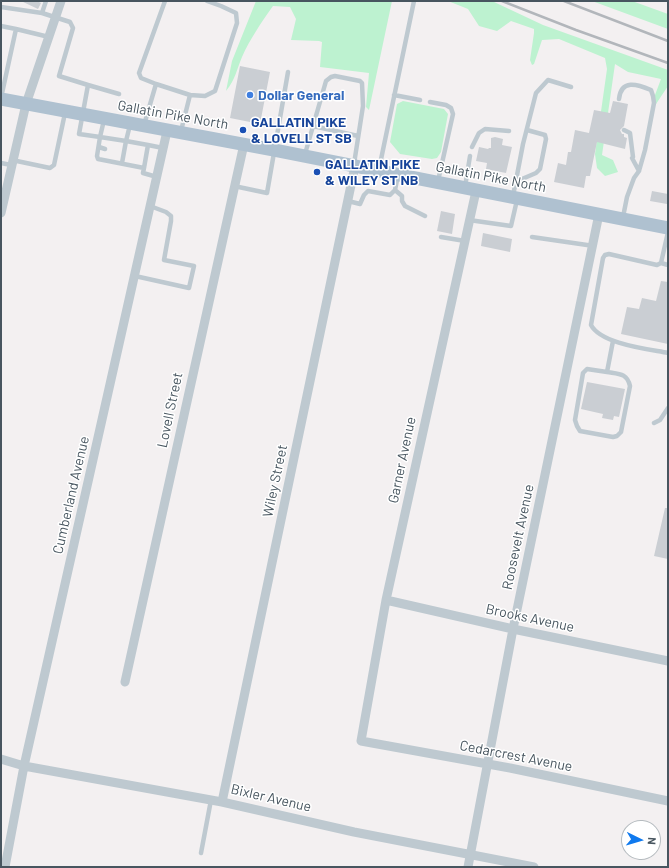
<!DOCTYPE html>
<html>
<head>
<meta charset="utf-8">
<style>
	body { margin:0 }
	#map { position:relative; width:669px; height:868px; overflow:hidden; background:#f3f0f1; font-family:Barlow,sans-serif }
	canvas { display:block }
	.frame { position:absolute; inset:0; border:2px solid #47555f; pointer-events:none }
	.north { position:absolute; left:621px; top:820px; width:40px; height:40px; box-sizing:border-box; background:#fff; border:1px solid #b5bbbf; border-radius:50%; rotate:95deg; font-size:11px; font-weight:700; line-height:16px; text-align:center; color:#47555f }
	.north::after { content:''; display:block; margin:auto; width:14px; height:18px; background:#0f79ee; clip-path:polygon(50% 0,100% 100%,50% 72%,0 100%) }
</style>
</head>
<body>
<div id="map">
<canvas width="669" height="868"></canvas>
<div class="frame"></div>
<div class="north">N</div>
</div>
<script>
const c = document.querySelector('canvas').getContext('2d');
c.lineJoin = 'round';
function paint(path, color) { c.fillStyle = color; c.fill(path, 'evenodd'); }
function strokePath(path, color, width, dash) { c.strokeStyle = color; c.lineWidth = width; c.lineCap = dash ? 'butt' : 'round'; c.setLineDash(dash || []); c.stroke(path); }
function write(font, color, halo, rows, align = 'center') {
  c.font = font + ' Barlow,sans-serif'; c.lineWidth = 3; c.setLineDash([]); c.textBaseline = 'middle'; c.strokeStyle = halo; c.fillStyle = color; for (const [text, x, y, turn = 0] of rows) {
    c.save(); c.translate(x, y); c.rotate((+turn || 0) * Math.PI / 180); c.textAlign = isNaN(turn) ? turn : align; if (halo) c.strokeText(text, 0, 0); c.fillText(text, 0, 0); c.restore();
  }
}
paint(new Path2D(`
	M256 1H392L369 110 366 107 369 73 320 67 322 42 319 41 291 40 296 19 290 7 273 6C261 23 250 39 242 57 236 71 236 78 226 91L232 61Z
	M448 1H492L543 25 668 70V86L656 104 652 103 661 79 628 72 615 64 602 155 613 160 618 172 605 176 597 168 595 154 607 69 605 58 559 39 542 40 534 64 532 65 530 60 534 33V29L511 21 497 31 479 26 468 9Z
	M592 1H632L668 14V29Z
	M403 101 444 109 448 114 441 152 437 158 432 159 400 154 390 142 397 104Z`), '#bdf2d0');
paint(new Path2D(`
	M21 1H37L41 3 38 9Z
	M240 66 270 72 260 124 230 118Z
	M613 101 628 104 624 126 620 130 622 134H624V137L627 138 625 149 597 142 590 176H586L584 188 554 182 558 163 566 165 568 152H571L575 130 589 133 594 110 610 113Z
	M495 137 503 139 502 145 512 147 506 173 486 169 487 163 476 161 479 147 488 149 489 148H491V138Z
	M652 191 668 194 667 204 650 201Z
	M441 211 455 214 452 234 437 231Z
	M483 233 512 239 510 252 481 246Z
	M661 281 668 282V344L621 334 627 307 639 309 642 298 656 301Z
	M587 382 625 389 619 417 614 416 613 420 602 418 603 414 581 409Z
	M665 508H668V559L654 556Z`), '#caced3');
strokePath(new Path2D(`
	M46 1 42 13 70 22 73 28 59 76 88 85 79 134 100 137 104 120
	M1 7 42 13
	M1 26 16 29 1 98
	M16 29 49 37
	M156 84 141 78 139 73 165 1
	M88 85 119 94
	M190 95 205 96 215 91 237 23 236 13 221 6 207 1
	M394 95 420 100
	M619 99C621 79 637 84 651 90L653 96 654 103 645 150 639 171 634 178 627 197 623 217
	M430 102 446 105 451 108 453 114 438 181
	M130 125 126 141 100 137 97 156 98 159 144 168 143 173 157 177
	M144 125 156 84 190 95 181 131
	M313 126 358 136
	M624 130 630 133 633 157 632 158 639 171
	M148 145 163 148
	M99 147 105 149
	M472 147 479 133 485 129 509 131
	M305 154 326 81 331 77 335 76 360 81 362 83 363 106 354 164
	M12 160 50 168 54 165 65 113
	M1 163 11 165
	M122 163 126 141 148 145 144 168
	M379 169 414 1
	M515 182 536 173 540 169 546 139 545 135 527 130
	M234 186 267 193 288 72
	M465 187 470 156
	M395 190 402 196V201L405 206 425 216
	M513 196 523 144 536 93 548 80 571 87
	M348 201 360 204 364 195 368 191 390 195 395 190 398 175
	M469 220 511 226 517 200
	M668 232 661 263 657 265 609 254 605 255 603 258 591 325C601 344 648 349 668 353
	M441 237 465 241
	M532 237 594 246
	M661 263 668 265
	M135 276 189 288 194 266 164 260 171 221V216L166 212 150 206
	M607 372C619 374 627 373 630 386L621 432 617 436 613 437 580 431 577 426 575 420 583 373 587 369 607 372 613 341
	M654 423 660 420 668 408
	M201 853 211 800`), '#bec9d0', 4.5);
strokePath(new Path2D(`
	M476 191 386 600 361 741 510 768 668 801
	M1 213 26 104 61 1
	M386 600 513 629 668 661
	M125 682 244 144
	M1 759 24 766 222 802 354 832 534 867
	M222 802 355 166
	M5 867 24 766 167 131
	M468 867 513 629 599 214`), '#bec9d0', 9);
strokePath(new Path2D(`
	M1 99 274 150 668 228`), '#afc1d0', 13);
strokePath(new Path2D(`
	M502 1 576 30 668 63
	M564 1 668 41`), '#b2b6bb', 2.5);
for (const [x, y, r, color] of [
	[250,95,4,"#3f7fe0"],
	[243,130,4,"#1a4fb4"],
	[317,172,4,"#1a4fb4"]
]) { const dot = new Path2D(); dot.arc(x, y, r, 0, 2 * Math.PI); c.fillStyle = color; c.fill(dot); strokePath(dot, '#fff', 1.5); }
write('bold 14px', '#366cbe', '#fff', [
	["Dollar General",258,95]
], 'left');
write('14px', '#47555f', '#fff', [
	["Gallatin Pike North",173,115,10],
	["Gallatin Pike North",491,177,11],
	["Lovell Street",170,410,-78],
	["Garner Avenue",402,460,-78],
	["Wiley Street",275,481,-78],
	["Cumberland Avenue",71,495,-77],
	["Roosevelt Avenue",518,537,-78],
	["Brooks Avenue",530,618,12],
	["Cedarcrest Avenue",516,756,11],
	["Bixler Avenue",271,798,13]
]);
write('bold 14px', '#164399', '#fff', [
	["GALLATIN PIKE",251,122],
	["& LOVELL ST SB",251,138],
	["GALLATIN PIKE",325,164],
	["& WILEY ST NB",325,180]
], 'left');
</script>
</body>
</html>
